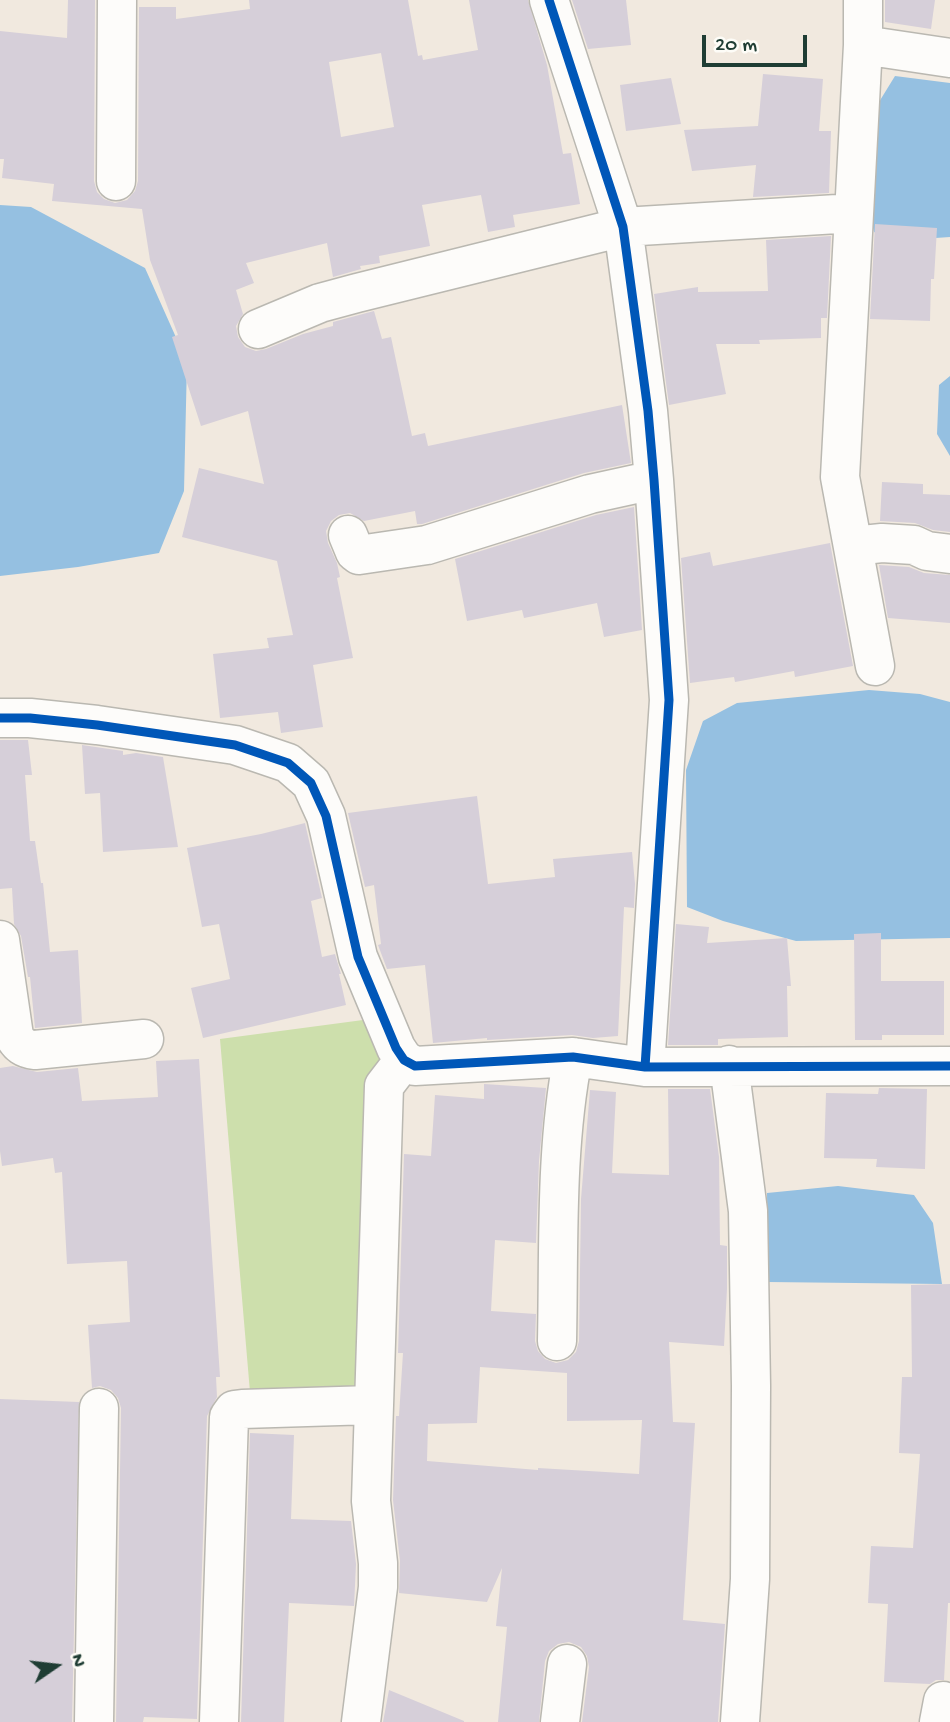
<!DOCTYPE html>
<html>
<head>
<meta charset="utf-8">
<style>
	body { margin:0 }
	#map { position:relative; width:950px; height:1722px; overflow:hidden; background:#f1e9df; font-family:"Gochi Hand",sans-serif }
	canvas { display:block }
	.north { position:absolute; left:21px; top:1631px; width:70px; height:70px; -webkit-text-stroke:5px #fdfcf7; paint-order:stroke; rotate:76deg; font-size:19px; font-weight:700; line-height:28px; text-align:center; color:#1f3d34 }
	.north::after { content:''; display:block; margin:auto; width:24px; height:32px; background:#1f3d34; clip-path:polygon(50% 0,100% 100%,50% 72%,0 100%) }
	.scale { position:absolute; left:702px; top:35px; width:105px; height:32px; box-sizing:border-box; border:4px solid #1f3d34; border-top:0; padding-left:9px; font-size:21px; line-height:24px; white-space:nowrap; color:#1f3d34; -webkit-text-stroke:5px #fdfcf7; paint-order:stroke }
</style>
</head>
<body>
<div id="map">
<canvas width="950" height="1722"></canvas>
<div class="north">N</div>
<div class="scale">20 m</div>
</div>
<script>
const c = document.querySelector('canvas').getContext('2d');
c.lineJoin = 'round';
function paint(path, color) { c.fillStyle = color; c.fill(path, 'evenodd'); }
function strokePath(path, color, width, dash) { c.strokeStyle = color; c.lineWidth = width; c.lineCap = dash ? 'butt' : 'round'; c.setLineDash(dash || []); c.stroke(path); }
paint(new Path2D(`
	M363 1020 396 1056 380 1395 251 1404 220 1039Z`), '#cddfac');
paint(new Path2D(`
	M895 76 950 83V237L892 241 874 232 865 195 879 102Z
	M0 205 31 207 145 268 187 362 184 491 159 553 78 567 0 576Z
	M950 376V456L937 434 939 385Z
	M869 690 920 694 950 702V938L796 941 723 921 687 907 686 770 703 721 737 703Z
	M838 1186 914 1195 933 1223 942 1284 768 1282 767 1193Z`), '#95c0e1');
paint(new Path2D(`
	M68 0H95L94 181 97 192 104 199 115 203 127 200 135 191 138 181 139 7H176V19L250 9 249 0H408L418 56 422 55 423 60 478 50 469 0H528L547 65 563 154 571 153 580 204 513 215 515 227 488 232 481 195 422 205 430 246 379 256 380 263 360 266 361 269 333 277 327 243 246 263 254 283 236 290 243 314 236 326 238 337 245 347 256 351 266 349 303 334 333 326V322L374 311 382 339 391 337 412 436 425 433 428 446 622 405 631 463 584 473 422 524H417L415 511 364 521 350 513 339 515 331 521 326 531 328 543 337 563 340 577 337 578 353 658 313 665 323 727 281 733 278 712 220 718 213 654 269 648 267 638 293 635 277 561 182 537 199 468 264 484 248 411 201 426 172 337 178 335 150 260 142 209 52 201 54 184 2 178 4 159H0V31L67 38ZM381 53 394 127 341 137 329 62Z
	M572 0H626L631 45 588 49Z
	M885 0H935L931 29 885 22Z
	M763 74 823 79 819 131H831L829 193 753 197 756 165 692 171 684 130 758 126Z
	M671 78 681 124 626 131 620 85Z
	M875 224 937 228 934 279H931L930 321 870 319Z
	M831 236 827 318H821V338L759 340 760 344H716L726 394 669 405 654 294 698 287V292L768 291 766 240Z
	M882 482 923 484V494L950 495V532L933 530 915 523 880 521Z
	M634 507 642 630 604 637 597 603 524 618 522 610 467 621 455 559 596 515Z
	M830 543 853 666 795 677 794 671 735 682 734 677 690 683 681 558 710 552 713 566Z
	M879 565 909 567 924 573 950 575V623L888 618Z
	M0 740H28L32 775H25L30 841H35L41 883H43L50 952 78 950 82 1023 35 1028 30 977H28L21 936 14 924 12 888 0 889Z
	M82 745 123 751V755L136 753 163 757 178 847 103 852 100 793 85 794Z
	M477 796 488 884 555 877 553 859 632 852 635 884 634 908 624 907 618 1036 593 1038 572 1035 487 1040V1038L433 1043 425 965 387 969 378 945 381 944 374 885 365 887 348 813Z
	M305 823 322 898 311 901 322 957 335 954 341 974H339L346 1005 203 1038 191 988 230 979 219 924 202 927 187 848 261 834Z
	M676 924 709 927 707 943 787 938 791 986H787L788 1037 718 1039V1045H668Z
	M881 933V981H944V1035H882V1040H855L854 934Z
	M199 1059 220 1377H216L217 1397 207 1416 197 1719 144 1717 143 1722H116L121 1408 118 1398 111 1390 100 1386 92 1388 88 1325 130 1322 127 1261 67 1264 62 1172 55 1173 53 1158 2 1166 0 1151V1068L13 1066 37 1072 78 1068 82 1101 158 1097 156 1061Z
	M484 1084 546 1088 539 1161 536 1243 495 1240 491 1311 536 1314 535 1341 538 1351 545 1359 556 1363 568 1360 576 1352 579 1341 581 1199 590 1090 616 1092 612 1173 669 1175 668 1089H710L719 1157 720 1245 727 1246V1289L724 1346 669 1342 673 1422 695 1423 683 1620 725 1624 718 1722H582L589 1667 587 1656 581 1647 569 1642 558 1644 549 1651 545 1661 539 1722H498L507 1627 496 1626 502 1568 487 1602 399 1593 400 1561 393 1500 396 1416H399L403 1353H398L404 1154 431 1156 435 1095 484 1099ZM480 1367 567 1373V1421L642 1420 639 1474 538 1468V1470L427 1461 428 1424 477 1423Z
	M879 1088 927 1089 925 1169 876 1167 877 1159 824 1158 826 1093 878 1094Z
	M950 1284V1603H948L944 1680H936L930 1684 884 1682 888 1604 868 1603 871 1546 913 1548 920 1454 899 1453 902 1377H912L911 1285Z
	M0 1399 79 1402 72 1722H0Z
	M250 1433 294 1435 291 1519 351 1521 356 1564 354 1606 289 1603 284 1722H241Z
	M389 1690 464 1721V1722H383Z`), '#d6cfd9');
const minor = new Path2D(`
	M549 0 623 227 648 411 654 480 669 700 645 1067
	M863 0V45L840 477 875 666
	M863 45 950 58
	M116 181 117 0
	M258 329 320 303 357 293 623 227 854 213
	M348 535 355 552 359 555 427 545 590 494 654 480
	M853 546 882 543 914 545 927 551 950 554
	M0 718H30L97 725 235 745 288 763 311 783 326 816 358 957 396 1048 404 1060 415 1066 573 1057 645 1067 950 1066
	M0 940 14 1036C19 1045 24 1049 35 1050L144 1039
	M729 1065 748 1211 751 1386 750 1579 740 1722
	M557 1341C559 1246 555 1149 573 1057
	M94 1722 99 1408
	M219 1722 229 1417 234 1410 242 1409 372 1405
	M361 1722 378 1587V1563L371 1501 384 1086 404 1060
	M560 1722 567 1664
	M939 1722 943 1701`);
strokePath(minor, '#bab8b1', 41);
strokePath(minor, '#fdfcfa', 38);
strokePath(new Path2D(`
	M549 0 623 227 648 411 654 480 669 700 645 1067
	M0 718H30L97 725 235 745 288 763 311 783 326 816 358 957 396 1048 404 1060 415 1066 573 1057 645 1067 950 1066`), '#0057b8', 9);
</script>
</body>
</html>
